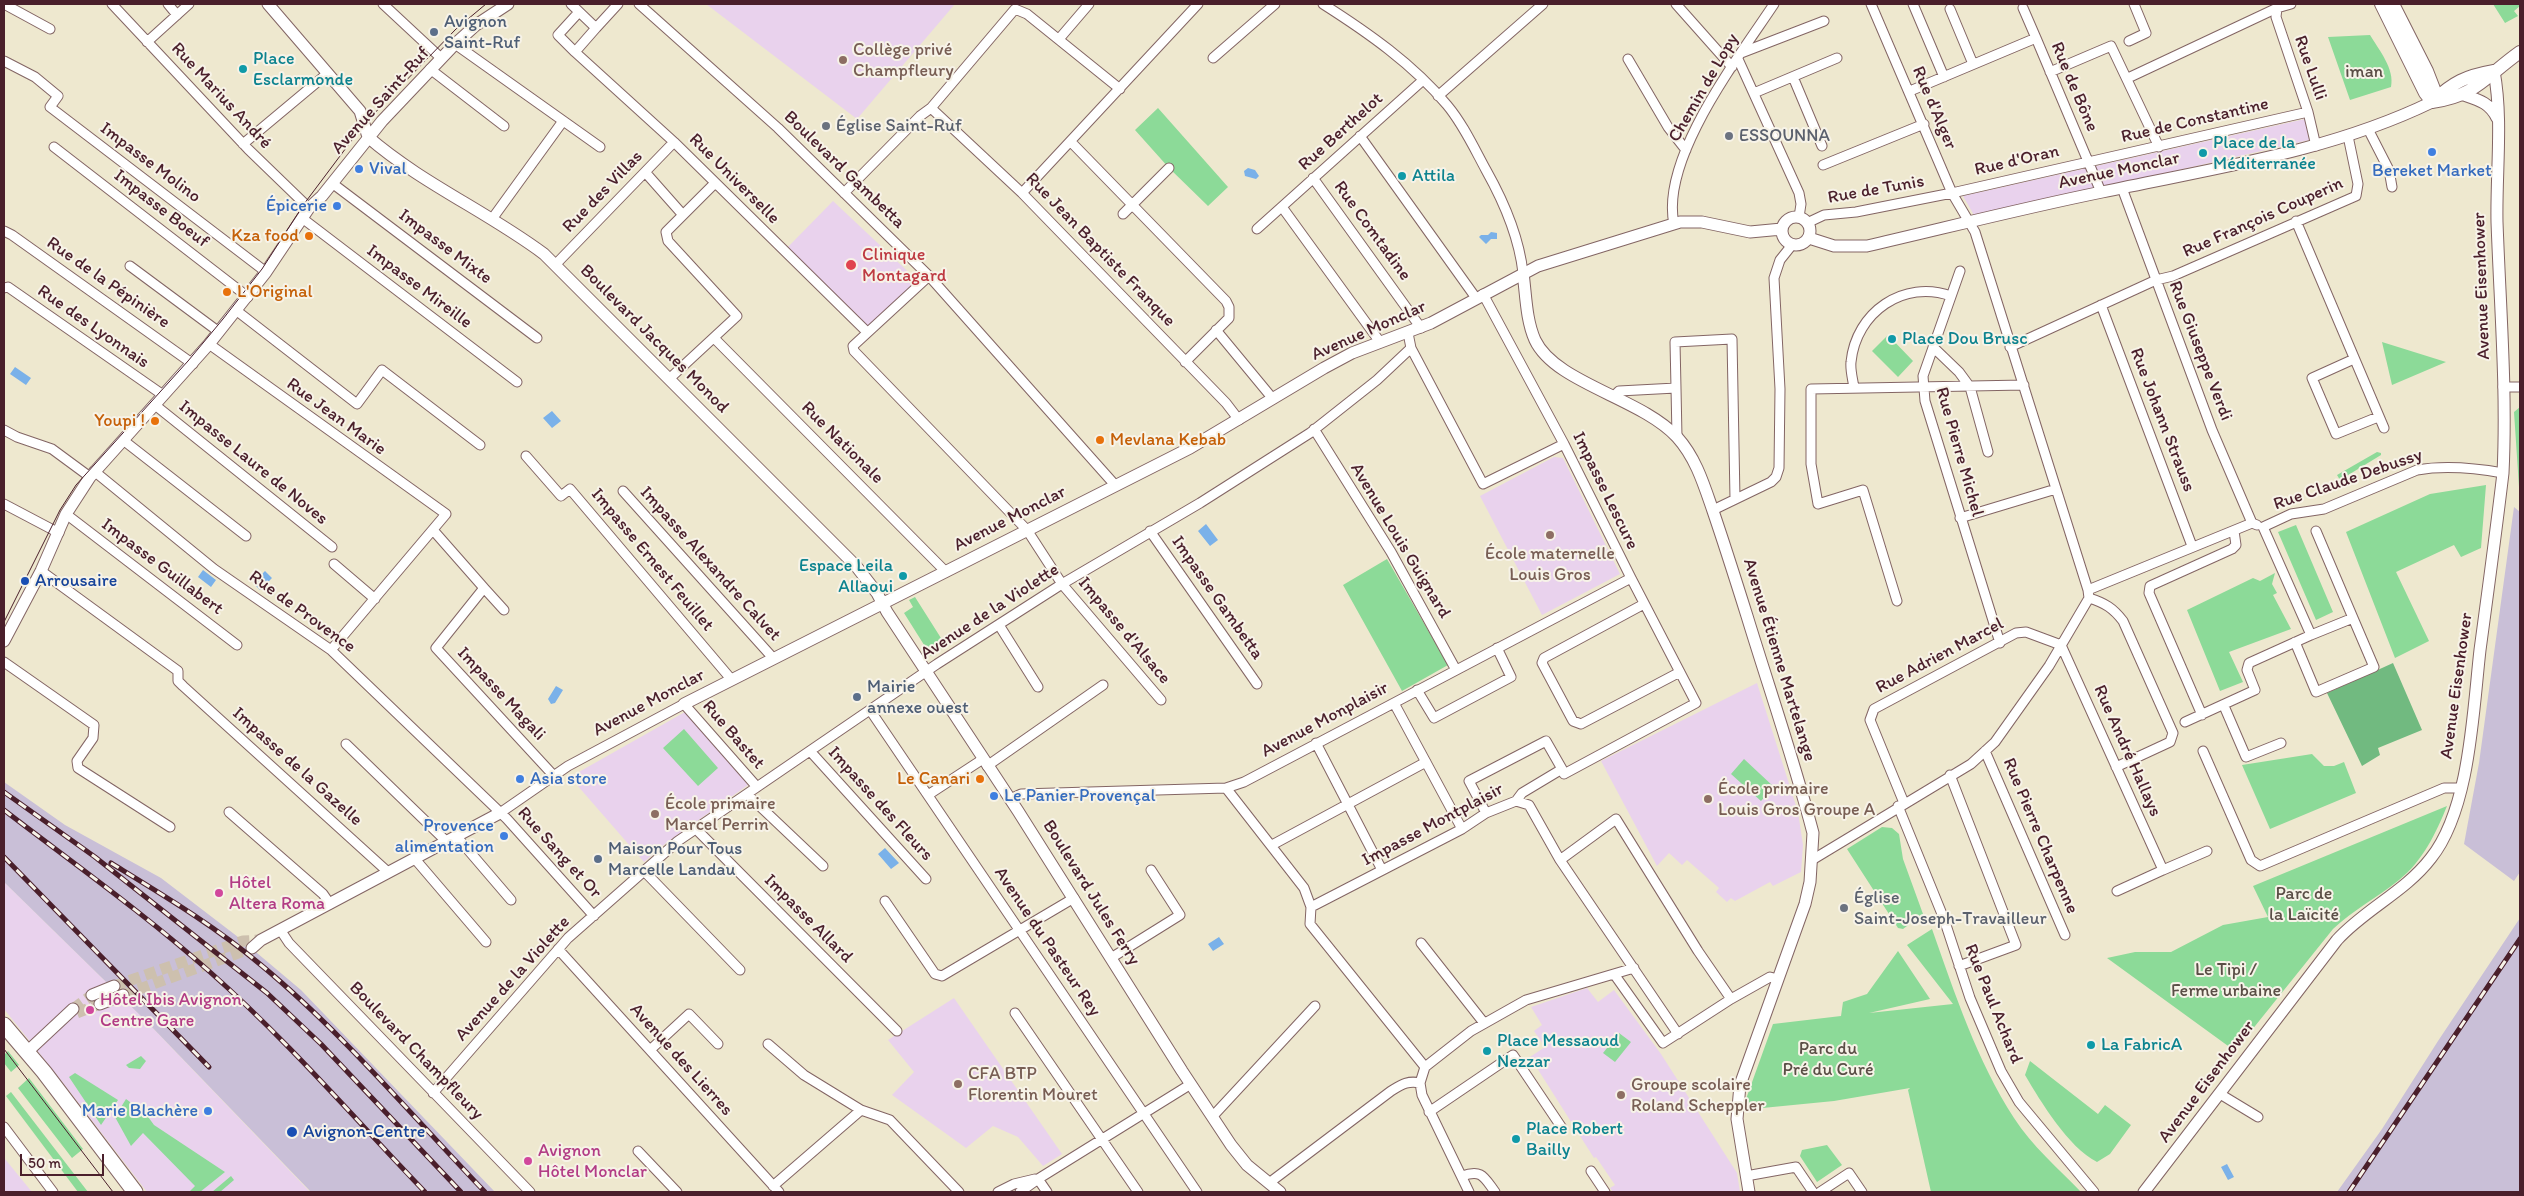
<!DOCTYPE html>
<html>
<head>
<meta charset="utf-8">
<style>
	body { margin:0 }
	#map { position:relative; width:2524px; height:1196px; overflow:hidden; background:#eee8cf; font-family:Itim,sans-serif }
	canvas { display:block }
	.frame { position:absolute; inset:0; border:5px solid #4a1f2b; pointer-events:none }
	.scale { position:absolute; left:20px; top:1154px; width:84px; height:22px; box-sizing:border-box; border:2px solid #4a1f2b; border-top:0; padding-left:6px; font-size:15px; line-height:18px; white-space:nowrap; color:#4a1f2b; -webkit-text-stroke:4px #f7f3e8; paint-order:stroke }
</style>
</head>
<body>
<div id="map">
<canvas width="2524" height="1196"></canvas>
<div class="frame"></div>
<div class="scale">50 m</div>
</div>
<script>
const c = document.querySelector('canvas').getContext('2d');
c.lineJoin = 'round';
function paint(path, color) { c.fillStyle = color; c.fill(path, 'evenodd'); }
function strokePath(path, color, width, dash) { c.strokeStyle = color; c.lineWidth = width; c.lineCap = dash ? 'butt' : 'round'; c.setLineDash(dash || []); c.stroke(path); }
function write(font, color, halo, rows, align = 'center') {
  c.font = font + ' Itim,sans-serif'; c.lineWidth = 4; c.setLineDash([]); c.textBaseline = 'middle'; c.strokeStyle = halo; c.fillStyle = color; for (const [text, x, y, turn = 0] of rows) {
    c.save(); c.translate(x, y); c.rotate((+turn || 0) * Math.PI / 180); c.textAlign = isNaN(turn) ? turn : align; if (halo) c.strokeText(text, 0, 0); c.fillText(text, 0, 0); c.restore();
  }
}
paint(new Path2D(`
	M706 4H955L857 119Z
	M2305 119 2309 140 1975 217 1963 196Z
	M833 201 917 280 868 327 864 326 785 250Z
	M1554 457 1563 458 1620 574 1542 615 1480 496Z
	M1757 683 1798 812 1803 845 1801 872 1773 886 1770 882 1735 901 1731 898 1727 902 1716 892 1719 888 1687 860 1682 865 1669 853 1657 866 1601 761Z
	M685 712 748 785 666 843 644 862 570 777Z
	M4 882 148 1023 310 1192H147L60 1079 4 1009Z
	M1587 988 1598 1002 1614 990 1661 1054 1737 1173 1740 1192H1613L1610 1188 1615 1185 1596 1157 1594 1158 1530 1057 1545 1047 1534 1031 1542 1025 1531 1007Z
	M954 998 1062 1154 1043 1166 1018 1137 993 1126 966 1148 892 1095 914 1072 888 1040Z
	M4 1157 5 1159 32 1192H4Z`), '#e9d2ed');
paint(new Path2D(`
	M2514 507 2520 512V872L2514 881 2464 844 2479 763Z
	M4 782 65 825 161 878 238 937 301 990 495 1192H311L148 1023 4 882Z
	M2520 918V1192H2337L2382 1129 2438 1041Z`), '#c9bfd7');
paint(new Path2D(`
	M2493 4H2519L2520 6 2514 11 2518 16 2505 23Z
	M2370 35C2379 50 2395 69 2391 87L2350 100 2328 37Z
	M1158 108 1228 187 1208 206 1169 168 1135 130Z
	M1888 335 1913 361 1898 377 1872 351Z
	M2382 342 2446 362 2392 385Z
	M2520 407V502L2514 412Z
	M2377 452 2381 453V455L2340 480 2337 475Z
	M2486 485 2481 548 2461 557 2454 545 2396 572 2429 641 2395 658 2346 532 2430 494Z
	M2296 525 2333 612 2316 620 2278 532Z
	M1387 559 1448 665 1402 691 1343 585Z
	M2275 573 2272 584 2277 593 2273 595 2291 629 2229 652 2243 682 2220 691 2187 610 2253 578 2260 581Z
	M915 597 946 646 931 656 904 613 913 607 909 600Z
	M684 729 718 768 698 786 663 748Z
	M2312 754 2324 766H2334L2344 762 2356 793 2270 829 2242 765Z
	M1744 759 1774 787 1761 801 1731 774Z
	M2447 806C2436 833 2423 861 2399 880 2378 897 2353 910 2333 929L2235 1051 2107 958 2135 952H2171L2223 925 2268 917 2253 886Z
	M1882 827 1892 828 1899 834 1903 859 1923 914 1903 929 1898 928 1847 849Z
	M1932 929C1955 994 1977 1061 2014 1118 2032 1146 2058 1168 2081 1192H1931L1908 1090 1910 1088 1834 1101 1742 1110 1773 1024 1841 1016 1843 1002 1867 994 1898 951 1930 999 1869 1013 1953 1004 1907 945Z
	M1619 1033 1631 1042 1615 1062 1603 1053Z
	M8 1051 19 1065 11 1072 4 1063V1055Z
	M141 1056 146 1061 140 1069 129 1068 126 1065Z
	M2030 1061 2098 1114 2105 1105 2131 1125 2110 1154 2097 1162C2068 1147 2041 1102 2025 1075Z
	M75 1073 118 1100 101 1125 69 1077Z
	M29 1078 83 1149 72 1158 18 1088Z
	M11 1092 88 1192H78L6 1096Z
	M126 1099 146 1114 154 1125 225 1172 200 1192H189L195 1186 143 1133 131 1146 115 1117Z
	M1827 1145 1842 1165 1817 1182 1800 1156 1802 1150Z
	M231 1176 234 1180 220 1192H212Z`), '#8cda98');
paint(new Path2D(`
	M2393 663 2422 730 2378 748 2380 755 2362 766 2327 693Z`), '#71ba80');
paint(new Path2D(`
	M1248 168 1255 170 1259 176 1256 179 1245 176 1244 171Z
	M1491 232 1497 233V239H1491L1486 244 1479 237 1481 235H1488Z
	M15 367 31 378 26 385 10 374Z
	M552 411 561 421 552 428 543 418Z
	M1206 524 1218 540 1210 546 1198 531Z
	M203 570 216 580 211 587 198 577Z
	M265 571 272 578 260 590 253 583Z
	M556 686 563 690 555 703 551 704 548 699Z
	M885 848 899 863 891 869 878 854Z
	M1219 937 1224 944 1213 951 1208 944Z
	M2227 1164 2234 1177 2228 1180 2221 1167Z`), '#7ab1e9');
strokePath(new Path2D(`
	M114 986 243 941 261 940
	M123 995 252 948
	M73 1009 92 995
	M77 1013 100 1004`), '#cdc0ae', 11, [11, 5.5]);
const minor = new Path2D(`
	M4 4 50 29
	M112 4 248 149 309 208
	M168 4 177 15
	M383 4 441 58
	M571 4 596 28 618 4
	M639 4 778 128 929 276 1115 485
	M1323 4C1367 32 1413 64 1447 105 1463 124 1474 148 1486 170 1504 202 1519 236 1523 273
	M1676 4 1732 67
	M1913 4 1944 77
	M2291 4 2277 8 2276 17 2308 112 2316 146
	M2023 8 2036 38
	M1950 9 1973 64
	M579 12 558 35 575 52 596 28
	M1059 39 1089 4
	M2129 41 2146 33 2134 4
	M147 42 189 4
	M455 44 600 147
	M575 52 674 142 867 332
	M1741 53 1824 21
	M1213 58 1275 4
	M1628 59 1668 127 1686 150
	M1738 59 1799 193 1801 204 1799 217
	M4 61 35 77 58 96 50 107 266 272
	M430 69 504 126
	M2050 72 2111 46 2159 147
	M1793 77 1822 146
	M2128 78 2277 8
	M1910 91 2036 38 2101 192
	M1754 93 1837 58
	M1438 96 1543 4
	M931 108 1022 193 1226 403 1239 420
	M2368 129 2389 170 2392 187
	M1360 136 1476 298
	M1071 142 1226 301 1229 307V318L1185 362
	M243 144 328 73
	M54 147 248 297
	M1823 165 1924 124
	M645 172 683 215 666 232 668 241 737 316 669 379
	M1313 178 1421 328
	M332 183 537 338
	M2122 188 2212 430 2252 523
	M844 193 920 116 931 108 1015 9 1027 14 1120 89
	M1022 193 1198 4
	M1282 207 1380 342
	M1123 214 1169 168
	M683 215 714 184
	M302 218 517 382
	M492 219 563 121
	M2296 221 2384 428
	M1807 223 1824 215 1856 212 1952 193 2308 112
	M1674 224C1660 158 1739 57 1774 4
	M1257 229 1422 81
	M4 231 12 235 193 364
	M555 265 674 142
	M130 266 219 332
	M1960 271 1923 376 1925 401 2000 643
	M929 276 853 346 854 351 1027 530 1062 584 1161 700
	M4 288 8 287 163 395
	M2101 305 2192 546
	M237 311 357 404 382 370 480 445
	M1216 330 1273 399
	M1408 333 1411 348 1483 484 1564 444
	M714 338 946 572
	M209 344 446 514 331 650
	M1933 347 1959 372 1970 387 1988 452
	M2010 347 2156 280 2173 276 2356 196 2358 184 2348 136
	M2354 359 2312 378 2336 434 2378 417
	M2503 387H2520
	M1676 388 1677 437
	M1854 388C1853 380 1850 370 1851 362 1856 312 1904 279 1951 296
	M1614 396 1619 391 1676 388 1675 342 1732 339 1735 499
	M155 405 332 547
	M1314 429 1391 552 1456 670
	M4 430 17 437 52 449 90 477
	M123 440 246 536
	M526 456 561 496 570 489 731 679
	M94 471 214 569 331 650 507 819 594 916
	M623 491 773 658
	M4 504 59 533
	M1713 510 1771 482 1776 477 1779 468 1780 389 1774 278 1780 260 1792 245
	M66 514 237 645
	M1960 518 2056 489
	M2263 527 2291 514 2324 509 2417 470C2446 465 2475 468 2503 473
	M433 530 484 588 436 648 554 776
	M1150 531 1257 684
	M2316 531 2353 618
	M334 564 375 599
	M41 571 178 671V681L183 686 388 872
	M484 588 504 610
	M2088 590 2252 523 2257 525
	M2089 598C2105 603 2113 608 2123 621L2173 733 2170 742 2116 767
	M1897 601 1863 490 1818 504 1811 464V389L2024 385
	M1644 604 1544 658 1542 663 1573 721 1581 724 1680 672
	M999 625 1038 687
	M2295 642 2316 692 2374 667 2353 618 2311 635
	M4 662 94 725 93 738 77 761 78 768 170 827
	M1417 690 1434 718 1511 677 1497 648
	M1394 703 1462 829
	M2224 706 2246 757 2281 743
	M870 710 1197 1192
	M2202 715 2149 593 2150 586 2232 549 2236 545 2234 531
	M2185 722 2255 690 2247 670 2249 663 2311 635 2263 527
	M1316 743 1382 870
	M346 744 447 842
	M810 751 926 879
	M1985 751 2065 935
	M2203 751 2251 860 2260 866 2444 788H2460
	M987 766 1103 685
	M1950 775 2016 945 1959 966
	M1226 788 1304 888 1311 907 1310 924 1425 1067
	M747 794 823 866
	M928 795 983 759
	M1010 799 1021 794 1226 788 1244 782 1631 578
	M1516 801 1529 805 1560 860
	M1904 803 1870 720 1874 709 2016 633 2026 632 2061 645 2163 870 2207 851
	M1898 806 1944 919 1970 998 2001 1071 2019 1102 2094 1192
	M229 812 323 894 330 904
	M500 813 568 766 684 704 757 787
	M1486 813 1469 781 1546 741 1562 769
	M696 829 897 1031
	M457 837 511 900
	M1272 845 1426 762
	M415 859 486 942
	M1812 860 1971 764 1995 742 2049 666 2089 598 2088 590 1975 232 1952 193 1871 4
	M644 871 740 970
	M2117 891 2163 870
	M885 901 935 974 942 976 1074 898
	M1311 907 1462 829 1486 813 1516 801 1522 793 1562 769 1564 774 1696 703 1631 578 1564 444 1483 294
	M281 931 289 943 530 1192
	M1421 943 1484 1023
	M558 949 779 1192
	M1111 958 1180 915 1151 870
	M1614 974 1663 1043 1731 999 1770 977 1778 979
	M1015 1013 1138 1192
	M1678 1034 1560 860 1616 819 1698 951 1731 999
	M768 1044 804 1075 861 1110
	M650 1050 689 1014 718 1044
	M433 1093 568 938 678 841 937 664 1062 584 1200 503 1310 433 1377 380 1411 348
	M2220 1094 2258 1117
	M1429 1112 1513 1055 1562 1128
	M1213 1116 1315 1006
	M4 1127 53 1192
	M638 1151 677 1192
	M1591 1171 1605 1192
	M1462 1176C1482 1169 1484 1177 1495 1192
	M1746 1176 1796 1167 1813 1192
	M1038 1179 1047 1192
	M1269 1183 1391 1091C1401 1085 1408 1080 1420 1083
	M773 1186 861 1110 890 1120 959 1192
	M998 1192 1014 1184 1035 1179
	M1020 1192 1038 1179 1191 1084
	M1469 1192 1422 1095 1420 1083 1425 1067 1471 1031 1526 1000 1634 968
	M1820 1192 1849 1173 1862 1192`);
const tertiary = new Path2D(`
	M268 4 360 111 368 137
	M2464 95C2479 100 2490 103 2497 118
	M368 137C421 183 488 212 544 254L856 566 877 593 887 612 1018 811 1182 1071 1231 1145 1247 1165 1280 1192
	M1782 231a14 14 0 1 1 28 0a14 14 0 1 1-28 0Z
	M1809 238 1834 246H1867C1945 228 2023 208 2102 192 2214 168 2329 152 2432 102
	M1523 273C1526 295 1526 320 1535 340 1555 383 1641 398 1677 437 1696 458 1704 485 1713 511 1725 546 1736 581 1747 616 1769 688 1794 760 1813 833L1810 882 1805 904 1740 1085 1737 1119 1749 1192
	M4 641 41 571 66 514 90 477 209 344 266 272 309 208 322 196 382 121 455 44 476 25 508 4
	M684 704 1190 448 1324 368 1352 353 1431 323 1538 266 1680 222H1702L1750 232 1782 229
	M252 948 261 940 500 813
	M92 995 114 986
	M100 1004 123 995
	M27 1052 73 1009
	M2144 1192 2337 940C2365 909 2405 892 2431 858 2470 809 2473 711 2480 650 2488 591 2496 532 2503 473 2507 390 2500 306 2497 222 2496 172 2503 120 2494 71`);
const secondary = new Path2D(`
	M2381 4 2425 93 2432 102
	M2393 4 2427 71 2434 89 2432 102
	M2432 102C2476 96 2486 76 2520 52
	M2432 102C2453 82 2466 76 2494 71`);
const primary = new Path2D(`
	M4 1025 44 1072 135 1192`);
strokePath(minor, '#836564', 11);
strokePath(tertiary, '#836564', 13);
strokePath(secondary, '#836564', 14);
strokePath(primary, '#836564', 17);
strokePath(minor, '#fff', 9);
strokePath(tertiary, '#fff', 11);
strokePath(secondary, '#fff', 12);
strokePath(primary, '#fff', 15);
strokePath(new Path2D(`
	M4 622 60 510 76 485 188 361 223 319 262 269 304 204 364 124 456 29 486 4
	M4 1049 113 1192`), '#4a1f2b', 1);
const rail = new Path2D(`
	M4 792 95 857 267 993 321 1044 461 1192
	M4 810C73 863 145 914 210 972 287 1040 354 1118 425 1192
	M4 857 209 1067
	M111 863C163 895 215 926 261 965 343 1033 412 1116 485 1192
	M2349 1192 2520 939`);
strokePath(rail, '#4a1f2b', 5);
strokePath(rail, '#f7f3e8', 3, [9]);
for (const [x, y, r, color] of [
	[434,32,5,"#5c6f8a"],
	[843,60,5,"#8d6e63"],
	[243,69,5,"#0f9aa8"],
	[826,126,5,"#6b7280"],
	[1729,136,5,"#6b7280"],
	[2432,152,5,"#3f7fe0"],
	[2203,153,5,"#0f9aa8"],
	[359,169,5,"#3f7fe0"],
	[1402,176,5,"#0f9aa8"],
	[337,206,5,"#3f7fe0"],
	[309,236,5,"#e8710a"],
	[851,265,6,"#e0444e"],
	[227,292,5,"#e8710a"],
	[1892,339,5,"#0f9aa8"],
	[155,421,5,"#e8710a"],
	[1100,440,5,"#e8710a"],
	[1550,535,5,"#8d6e63"],
	[903,576,5,"#0f9aa8"],
	[25,581,5,"#1a4fb4"],
	[857,697,5,"#5c6f8a"],
	[520,779,5,"#3f7fe0"],
	[980,779,5,"#e8710a"],
	[994,796,5,"#3f7fe0"],
	[1708,799,5,"#8d6e63"],
	[655,814,5,"#8d6e63"],
	[504,836,5,"#3f7fe0"],
	[598,859,5,"#5c6f8a"],
	[219,893,5,"#d1479c"],
	[1844,908,5,"#6b7280"],
	[90,1010,5,"#d1479c"],
	[2091,1045,5,"#0f9aa8"],
	[1487,1051,5,"#0f9aa8"],
	[958,1084,5,"#8d6e63"],
	[1621,1095,5,"#8d6e63"],
	[208,1111,5,"#3f7fe0"],
	[292,1132,6,"#1a4fb4"],
	[1516,1139,5,"#0f9aa8"],
	[528,1161,5,"#d1479c"]
]) { const dot = new Path2D(); dot.arc(x, y, r, 0, 2 * Math.PI); c.fillStyle = color; c.fill(dot); strokePath(dot, '#f7f3e8', 2); }
write('18px', '#4e5e75', '#f7f3e8', [
	["Avignon",444,22],
	["Saint-Ruf",444,43],
	["Mairie",867,687],
	["annexe ouest",867,708],
	["Maison Pour Tous",608,849],
	["Marcelle Landau",608,870]
], 'left');
write('18px', '#785e54', '#f7f3e8', [
	["Collège privé",853,50],
	["Champfleury",853,71],
	["École maternelle",1550,554,"center"],
	["Louis Gros",1550,575,"center"],
	["École primaire",1718,789],
	["Louis Gros Groupe A",1718,810],
	["École primaire",665,804],
	["Marcel Perrin",665,825],
	["CFA BTP",968,1074],
	["Florentin Mouret",968,1095],
	["Groupe scolaire",1631,1085],
	["Roland Scheppler",1631,1106]
], 'left');
write('18px', '#0d838f', '#f7f3e8', [
	["Place",253,59],
	["Esclarmonde",253,80],
	["Place de la",2213,143],
	["Méditerranée",2213,164],
	["Attila",1412,176],
	["Place Dou Brusc",1902,339],
	["Espace Leila",893,566,"right"],
	["Allaoui",893,587,"right"],
	["Place Messaoud",1497,1041],
	["Nezzar",1497,1062],
	["La FabricA",2101,1045],
	["Place Robert",1526,1129],
	["Bailly",1526,1150]
], 'left');
write('18px', '#4a1f2b', '#f7f3e8', [
	["Rue Lulli",2310,68,71],
	["Rue de Bône",2074,87,67],
	["Chemin de Lopy",1704,88,-60],
	["Rue Marius André",221,96,47],
	["Avenue Saint-Ruf",381,101,-48],
	["Rue d'Alger",1934,108,67],
	["Rue de Constantine",2195,121,-13],
	["Rue Berthelot",1341,132,-42],
	["Rue d'Oran",2017,161,-13],
	["Impasse Molino",150,163,37],
	["Boulevard Gambetta",844,170,44],
	["Avenue Monclar",2119,171,-12],
	["Rue Universelle",734,179,45],
	["Rue de Tunis",1876,190,-10],
	["Rue des Villas",603,192,-46],
	["Impasse Boeuf",161,209,38],
	["Rue François Couperin",2263,218,-24],
	["Rue Comtadine",1372,231,54],
	["Impasse Mixte",445,247,37],
	["Rue Jean Baptiste Franque",1100,250,46],
	["Rue de la Pépinière",108,283,35],
	["Avenue Eisenhower",2482,286,-92],
	["Impasse Mireille",419,287,37],
	["Rue des Lyonnais",93,327,35],
	["Avenue Monclar",1369,331,-24],
	["Boulevard Jacques Monod",654,339,45],
	["Rue Giuseppe Verdi",2200,351,69],
	["Rue Jean Marie",336,417,36],
	["Rue Johann Strauss",2162,420,69],
	["Rue Nationale",842,443,45],
	["Rue Pierre Michel",1959,452,74],
	["Impasse Laure de Noves",253,463,39],
	["Rue Claude Debussy",2348,480,-19],
	["Impasse Lescure",1605,491,64],
	["Avenue Monclar",1010,519,-27],
	["Avenue Louis Guignard",1400,541,59],
	["Impasse Ernest Feuillet",652,560,50],
	["Impasse Alexandre Calvet",710,564,48],
	["Impasse Guillabert",162,567,37],
	["Impasse Gambetta",1217,598,55],
	["Rue de Provence",302,612,36],
	["Avenue de la Violette",990,612,-33],
	["Impasse d'Alsace",1124,631,50],
	["Rue Adrien Marcel",1940,656,-28],
	["Avenue Étienne Martelange",1779,660,73],
	["Avenue Eisenhower",2457,686,-82],
	["Impasse Magali",501,694,47],
	["Avenue Monclar",649,703,-28],
	["Avenue Monplaisir",1325,720,-28],
	["Rue Bastet",733,735,49],
	["Rue André Hallays",2127,751,66],
	["Impasse de la Gazelle",297,767,42],
	["Impasse des Fleurs",880,804,48],
	["Impasse Montplaisir",1433,825,-28],
	["Rue Pierre Charpenne",2040,836,67],
	["Rue Sang et Or",559,853,48],
	["Boulevard Jules Ferry",1091,893,58],
	["Impasse Allard",808,919,45],
	["Avenue du Pasteur Rey",1047,942,56],
	["Avenue de la Violette",513,979,-48],
	["Rue Paul Achard",1993,1004,68],
	["Boulevard Champfleury",416,1051,46],
	["Avenue des Lierres",681,1060,48],
	["Avenue Eisenhower",2207,1082,-53]
]);
write('18px', '#5a4e46', '#f7f3e8', [
	["iman",2364,72],
	["Parc de",2304,894],
	["la Laïcité",2304,915],
	["Le Tipi /",2226,970],
	["Ferme urbaine",2226,991],
	["Parc du",1828,1049],
	["Pré du Curé",1828,1070]
]);
write('18px', '#5b616d', '#f7f3e8', [
	["Église Saint-Ruf",836,126],
	["ESSOUNNA",1739,136],
	["Église",1854,898],
	["Saint-Joseph-Travailleur",1854,919]
], 'left');
write('18px', '#366cbe', '#f7f3e8', [
	["Vival",369,169],
	["Bereket Market",2432,171,"center"],
	["Épicerie",327,206,"right"],
	["Asia store",530,779],
	["Le Panier Provençal",1004,796],
	["Provence",494,826,"right"],
	["alimentation",494,847,"right"],
	["Marie Blachère",198,1111,"right"]
], 'left');
write('18px', '#c56008', '#f7f3e8', [
	["Kza food",299,236],
	["L'Original",237,292,"left"],
	["Youpi !",145,421],
	["Mevlana Kebab",1110,440,"left"],
	["Le Canari",970,779]
], 'right');
write('18px', '#be3a42', '#f7f3e8', [
	["Clinique",862,255],
	["Montagard",862,276]
], 'left');
write('18px', '#164399', '#f7f3e8', [
	["Arrousaire",35,581],
	["Avignon-Centre",303,1132]
], 'left');
write('18px', '#b23c85', '#f7f3e8', [
	["Hôtel",229,883],
	["Altera Roma",229,904],
	["Hôtel Ibis Avignon",100,1000],
	["Centre Gare",100,1021],
	["Avignon",538,1151],
	["Hôtel Monclar",538,1172]
], 'left');
</script>
</body>
</html>
